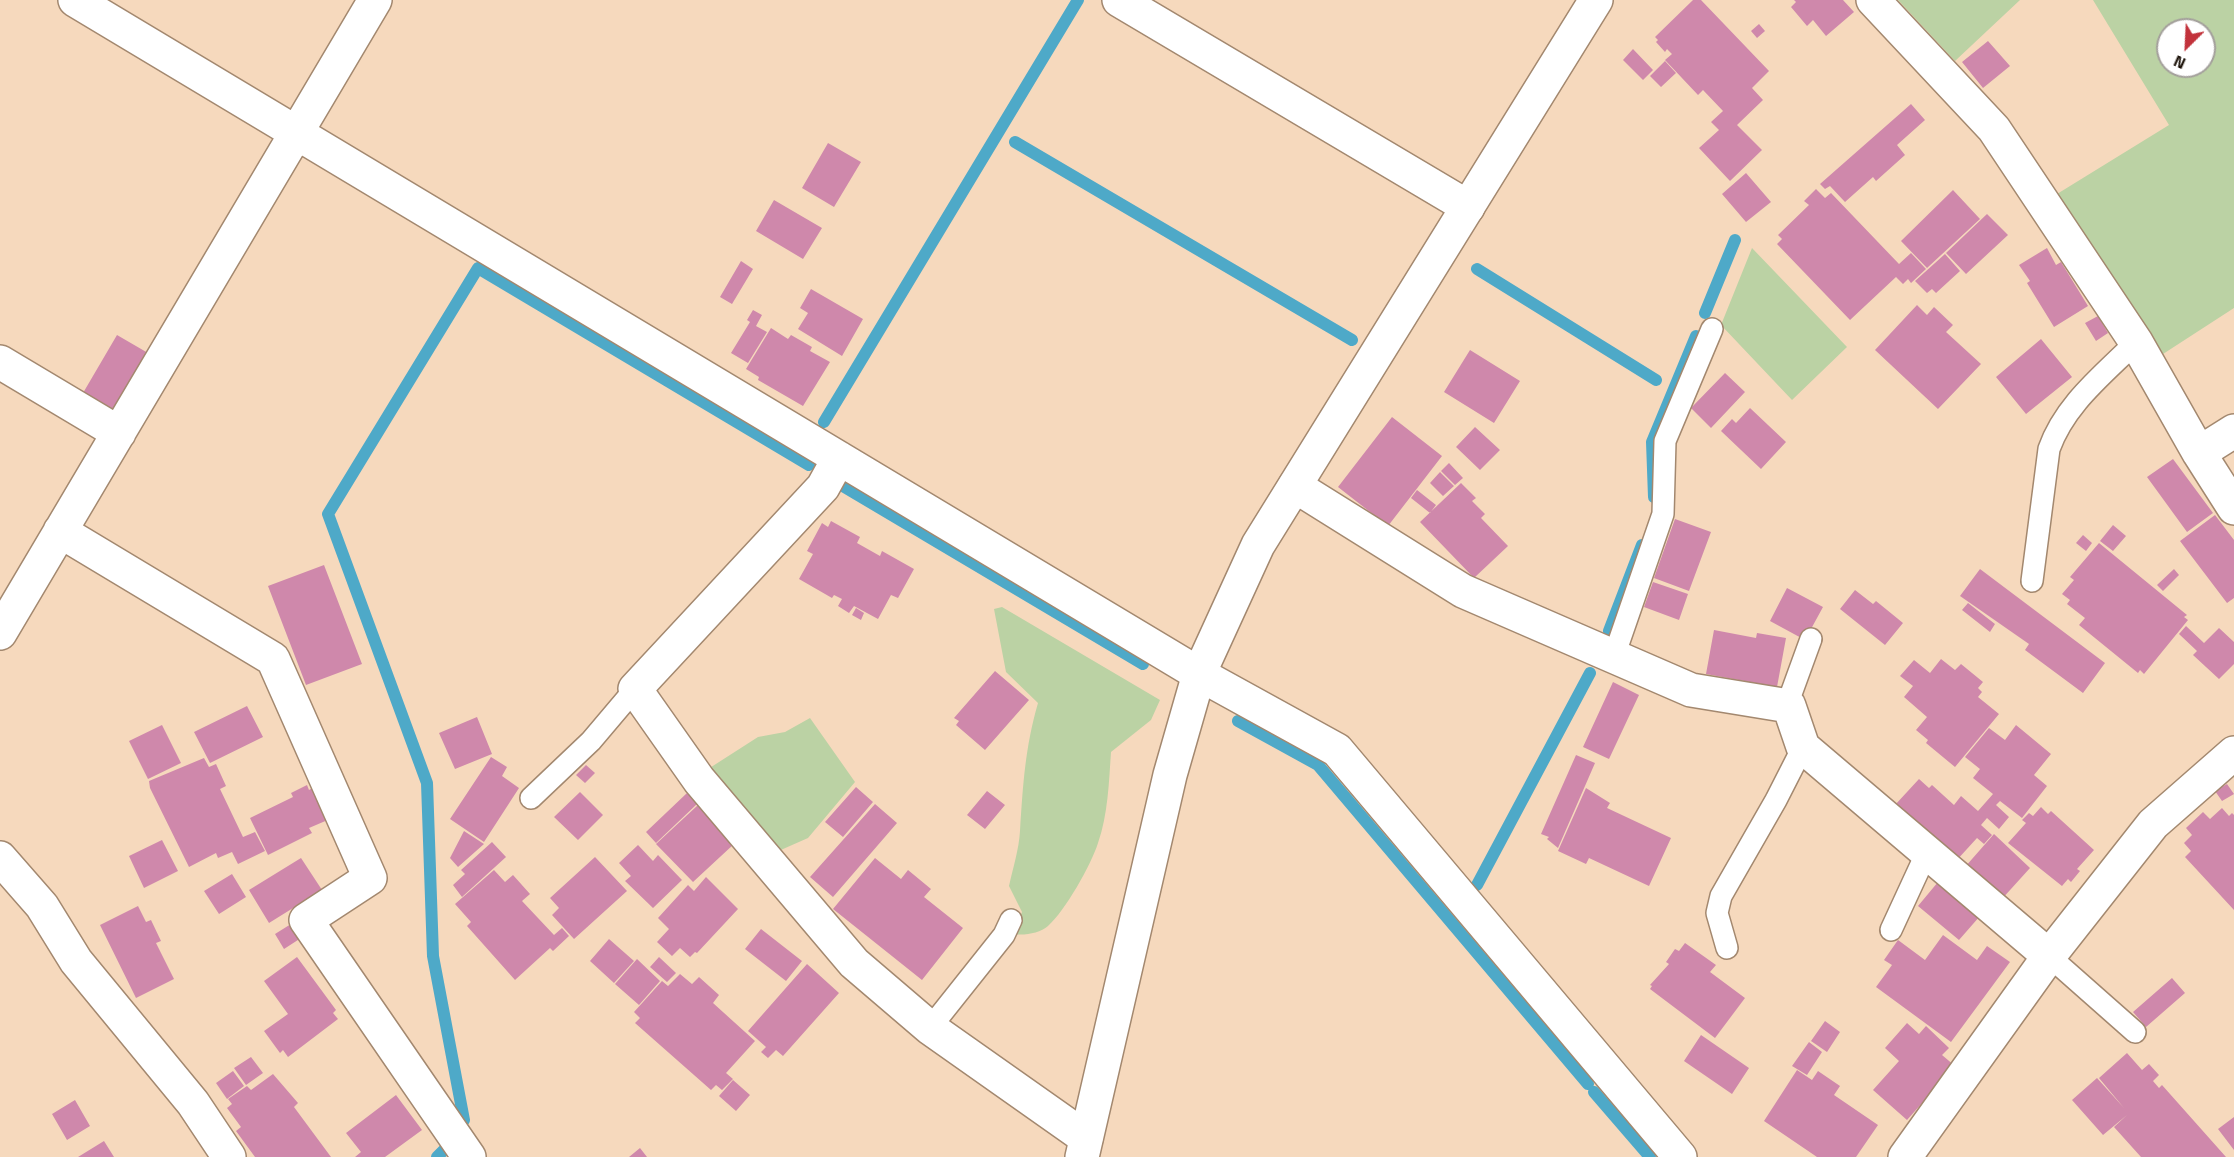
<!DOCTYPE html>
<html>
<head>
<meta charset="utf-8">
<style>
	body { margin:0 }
	#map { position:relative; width:2234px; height:1157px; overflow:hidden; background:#f6d9bd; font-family:"Titillium Web",sans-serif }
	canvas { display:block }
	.north { position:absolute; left:2156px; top:18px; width:60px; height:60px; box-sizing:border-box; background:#fff; border:2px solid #a39f9b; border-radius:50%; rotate:204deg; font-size:16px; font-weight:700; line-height:24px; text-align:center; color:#190f06 }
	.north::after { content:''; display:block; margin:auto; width:21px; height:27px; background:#c2323b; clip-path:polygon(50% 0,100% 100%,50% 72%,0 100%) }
</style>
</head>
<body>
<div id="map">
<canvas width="2234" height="1157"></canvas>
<div class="north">N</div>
</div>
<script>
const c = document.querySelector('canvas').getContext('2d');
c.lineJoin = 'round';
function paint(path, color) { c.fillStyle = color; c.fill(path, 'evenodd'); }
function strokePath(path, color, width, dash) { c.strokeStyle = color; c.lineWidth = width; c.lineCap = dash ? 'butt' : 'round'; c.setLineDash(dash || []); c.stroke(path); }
paint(new Path2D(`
	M1898 0H2020L1955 61Z
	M2093 0H2234V308L2163 354 2057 194 2169 125ZM2168 30H2204V66H2168Z
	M1752 248 1847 347 1792 400 1721 325Z
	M1002 607 1160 700 1151 720 1111 752C1109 781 1108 815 1098 843 1091 865 1065 911 1048 926 1040 933 1024 936 1014 934L1022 912 1009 886C1013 868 1019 849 1020 831 1023 785 1025 748 1038 703L1006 672 994 609Z
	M810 718 855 782 808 838 774 853 705 771 758 737 785 732Z`), '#bbd2a4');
strokePath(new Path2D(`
	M1015 142 1352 340
	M1477 269 1656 380
	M1705 313 1735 240
	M824 422 1078 0
	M843 486 1143 664
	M1654 497 1652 442 1696 336
	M1609 631 1642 545
	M1238 721 1318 765 1588 1084
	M1477 885 1590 673
	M1594 1092 1650 1157
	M464 1120 433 956 427 783 328 514 478 268 809 465
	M437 1157 445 1149`), '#4ea9c8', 12);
paint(new Path2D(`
	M1693 0H1701L1769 71 1752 88 1763 100 1737 125 1762 150 1730 181 1699 148 1719 130 1711 122 1723 111 1703 90 1698 95 1665 60 1672 54 1667 49 1665 52 1656 42 1658 40 1655 37Z
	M1794 0H1843L1854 12 1826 36 1813 20 1807 26 1791 7 1796 2Z
	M1759 24 1765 31 1757 38 1751 31Z
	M1988 41 2010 66 1983 88 1962 62Z
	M1633 49 1653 70 1643 80 1623 60Z
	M1665 61 1676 73 1661 87 1650 76Z
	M1911 104 1925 120 1897 145 1905 155 1876 181 1873 177 1845 202 1830 186 1825 189 1820 184Z
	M828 143 861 162 834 207 802 188Z
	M1746 173 1771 202 1746 222 1722 194Z
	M1816 189 1825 198 1831 193 1899 264 1911 253 1926 269 1911 283 1908 279 1903 284 1896 277 1850 320 1777 244 1782 239 1778 235 1809 205 1804 201Z
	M1953 190 1980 219 1927 268 1901 241Z
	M774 200 822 228 803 259 756 231Z
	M1987 214 2008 235 1966 274 1946 253Z
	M2047 248 2056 265 2061 262 2088 306 2054 327 2027 283 2030 281 2019 265Z
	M1945 254 1960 271 1936 293 1932 289 1927 293 1915 281Z
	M741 261 753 269 732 304 720 297Z
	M811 289 863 319 842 356 798 329 808 313 800 308Z
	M1917 305 1927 315 1934 307 1953 325 1946 332 1981 364 1938 409 1875 350Z
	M753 310 762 315 756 326 767 332 748 363 731 353 750 322 747 320Z
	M2098 316 2108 333 2096 341 2085 323Z
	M771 328 788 339 791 335 812 347 810 351 830 362 803 406 758 380 759 377 746 369Z
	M117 335 148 353 113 411 83 393Z
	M2041 339 2072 377 2026 414 1996 377Z
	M1470 350 1520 381 1494 423 1444 392Z
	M1725 373 1745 392 1711 428 1691 408Z
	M1750 408 1786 442 1761 469 1721 431 1732 419 1736 423Z
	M1392 417 1442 456 1388 526 1338 487Z
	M1475 427 1500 450 1480 470 1456 447Z
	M2173 459 2213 513 2187 532 2147 477Z
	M1449 463 1463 478 1455 485 1441 471Z
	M1440 472 1454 486 1443 496 1430 483Z
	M1461 483 1476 498 1472 501 1485 514 1481 518 1508 546 1474 578 1420 522Z
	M1417 490 1436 505 1430 513 1411 498Z
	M2215 515 2234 540V598L2227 603 2180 541Z
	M1675 519 1711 532 1689 591 1654 578Z
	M831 521 860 537 857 543 880 556 882 551 914 569 898 598 891 595 878 619 854 606 849 613 838 606 842 599 834 595 832 598 799 579 813 554 807 551 822 523 828 527Z
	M2113 525 2126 536 2113 551 2100 541Z
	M2083 535 2092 543 2086 551 2076 543Z
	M2099 543 2187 615 2184 617 2188 620 2144 674 2140 670 2138 673 2079 625 2085 618 2067 604 2070 600 2062 594 2074 580 2070 577Z
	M324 565 362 664 306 685 268 586Z
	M1980 569 2105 663 2083 693 2025 650 2029 644 1960 596Z
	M2174 569 2179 575 2163 591 2157 585Z
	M1653 582 1688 594 1679 620 1644 607Z
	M1787 588 1823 607 1805 640 1770 621Z
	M1855 590 1873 604 1876 601 1903 623 1885 645 1840 609Z
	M1968 603 1995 624 1990 632 1962 610Z
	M856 608 864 613 861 620 852 615Z
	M2186 626 2204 643 2219 628 2234 642V664L2219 679 2193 655 2197 651 2179 634Z
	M1714 630 1756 638 1757 633 1786 638 1777 687 1706 674Z
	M1941 659 1955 670 1961 664 1983 682 1978 688 1982 692 1978 697 1999 714 1955 767 1926 743 1928 740 1916 730 1927 717 1904 697 1913 686 1900 676 1914 660 1930 673Z
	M995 671 1029 700 985 750 956 725 959 721 954 718Z
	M1613 682 1639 695 1609 759 1583 747Z
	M247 706 263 737 210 763 194 732Z
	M477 717 492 754 455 769 439 733Z
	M162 725 181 763 148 779 129 741Z
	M2016 725 2051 754 2034 775 2047 786 2022 818 2000 801 1996 805 2009 817 1999 829 1987 818 1981 825 1992 835 1984 844 1977 838 1956 861 1895 805 1919 779 1929 788 1932 785 1954 805 1961 796 1978 811 1993 794 1973 778 1980 769 1965 757 1989 728 2005 740Z
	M1576 755 1595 763 1558 848 1547 839 1549 837 1541 834Z
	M491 757 507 767 502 776 519 788 484 842 450 819Z
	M204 758 209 767 216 764 226 786 220 789 243 837 255 832 265 851 238 864 232 852 218 858 216 853 189 867 150 788 149 781Z
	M586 765 595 773 585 783 576 775Z
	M2227 784 2234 794 2222 801 2215 791Z
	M307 785 309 790 314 787 330 819 309 828 312 833 268 855 250 818 293 797 291 793Z
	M856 787 873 802 843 837 825 822Z
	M1586 788 1610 803 1607 808 1671 838 1649 886 1589 858 1586 864 1558 851Z
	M987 791 1005 805 985 829 967 815Z
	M580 792 603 815 578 840 554 817Z
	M687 793 697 804 656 843 646 832Z
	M875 804 897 823 833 897 810 877Z
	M698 805 734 844 693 882 656 844Z
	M2041 807 2048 814 2051 811 2094 850 2077 869 2080 871 2071 882 2068 879 2062 886 2008 843 2026 823 2022 820 2029 813 2033 816Z
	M2222 808 2229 816 2232 813 2234 815V910L2185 857 2191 851 2184 843 2192 835 2186 828 2203 812 2210 819Z
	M464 831 484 844 458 867 450 858Z
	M1994 834 2030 868 2001 900 1965 867Z
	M162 840 178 871 144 888 129 856Z
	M492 842 506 857 462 897 453 885 465 874 461 870Z
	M638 845 653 861 658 855 682 880 653 908 625 881 631 876 619 863Z
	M595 857 627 891 574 939 552 915 559 908 550 898Z
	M301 858 322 890 269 923 249 890Z
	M875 858 901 879 908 870 931 889 924 897 963 928 922 980 833 909Z
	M494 870 505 882 513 875 530 894 522 901 554 935 562 928 569 936 553 951 550 948 515 980 467 926 471 922 455 904Z
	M232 874 246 897 219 914 204 891Z
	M706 877 738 909 697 953 695 952 690 957 680 948 672 956 657 942 669 929 658 918 688 885 694 891Z
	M1938 882 1980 916 1959 940 1918 906Z
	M138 906 146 922 151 920 161 941 156 943 174 979 136 998 100 925Z
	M291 924 301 938 284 949 275 934Z
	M761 929 802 961 786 981 745 949Z
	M1943 935 1977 960 1987 946 2010 962 1951 1042 1876 987 1892 965 1884 960 1898 940 1925 960Z
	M609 939 634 961 614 983 590 961Z
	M1685 943 1716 965 1710 972 1745 998 1715 1038 1650 989 1652 986 1650 985 1669 964 1666 962 1675 949 1679 951Z
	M297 957 336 1010 333 1013 338 1019 288 1057 283 1050 280 1053 264 1031 288 1014 264 981Z
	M659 957 676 973 667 982 650 967Z
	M637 959 660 981 639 1005 615 984Z
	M807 964 839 993 783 1056 776 1050 768 1058 761 1052 766 1047 748 1031Z
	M680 974 692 984 699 977 719 995 713 1003 755 1041 726 1073 733 1079 722 1090 716 1085 711 1090 635 1023 640 1018 634 1012 662 981 668 986Z
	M2172 978 2185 993 2146 1027 2133 1012Z
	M1825 1021 1840 1032 1827 1052 1811 1041Z
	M1907 1023 1919 1034 1926 1026 1949 1048 1942 1055 1955 1066 1907 1120 1873 1090 1899 1061 1885 1048Z
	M1701 1035 1749 1068 1732 1094 1684 1061Z
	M1809 1042 1822 1052 1807 1075 1792 1066Z
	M2127 1053 2142 1070 2149 1064 2159 1075 2153 1081 2159 1088 2162 1085 2226 1157H2141L2114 1127 2127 1115 2103 1135 2072 1100 2097 1078 2124 1108 2099 1078Z
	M251 1057 263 1073 246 1085 234 1068Z
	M1797 1070 1812 1080 1818 1071 1840 1086 1834 1095 1878 1125 1856 1157H1817L1764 1121Z
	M233 1071 244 1086 227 1099 216 1083Z
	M273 1074 298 1103 294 1107 331 1157H255L236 1131 241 1127 227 1108 232 1104 228 1099 247 1086 251 1090Z
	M733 1080 750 1095 736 1111 719 1096Z
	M396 1095 422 1130 385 1157H355L361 1152 346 1133Z
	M75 1100 90 1126 67 1140 52 1114Z
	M2234 1117V1150L2218 1129Z
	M104 1141 114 1157H78Z
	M640 1148 647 1157H629Z`), '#cf88ab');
const service = new Path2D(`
	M2032 581 2049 449C2065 404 2103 375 2136 342
	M1614 656 1663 514 1665 441 1712 329
	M1787 705 1811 639
	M531 798 591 741 635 689
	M1891 930 1927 852
	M1727 948 1717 913 1721 896 1776 800 1803 747
	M2049 956 2135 1032
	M930 1028 1004 935 1011 920`);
const minor = new Path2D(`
	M75 0 1199 674 1337 750 1680 1157
	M1119 0 1468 207
	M1873 0 1994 129 2136 342 2199 453 2234 508
	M0 362 119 433
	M2199 453 2234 431
	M839 458 823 487 635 689 699 780 854 963 930 1028 1086 1138
	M1295 486 1463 591 1691 690 1789 706 1803 747 2049 956
	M60 531 273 659 370 878 306 920 469 1157
	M0 633 375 0
	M0 858 42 906 76 961 193 1103 229 1157
	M1905 1157 2049 956 2153 824 2234 753`);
const tertiary = new Path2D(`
	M1082 1157 1170 775 1199 674 1258 545 1596 0`);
strokePath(service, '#a3886f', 24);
strokePath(minor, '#a3886f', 36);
strokePath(tertiary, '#a3886f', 36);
strokePath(service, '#fff', 21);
strokePath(minor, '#fff', 33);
strokePath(tertiary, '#fff', 33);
</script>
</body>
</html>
